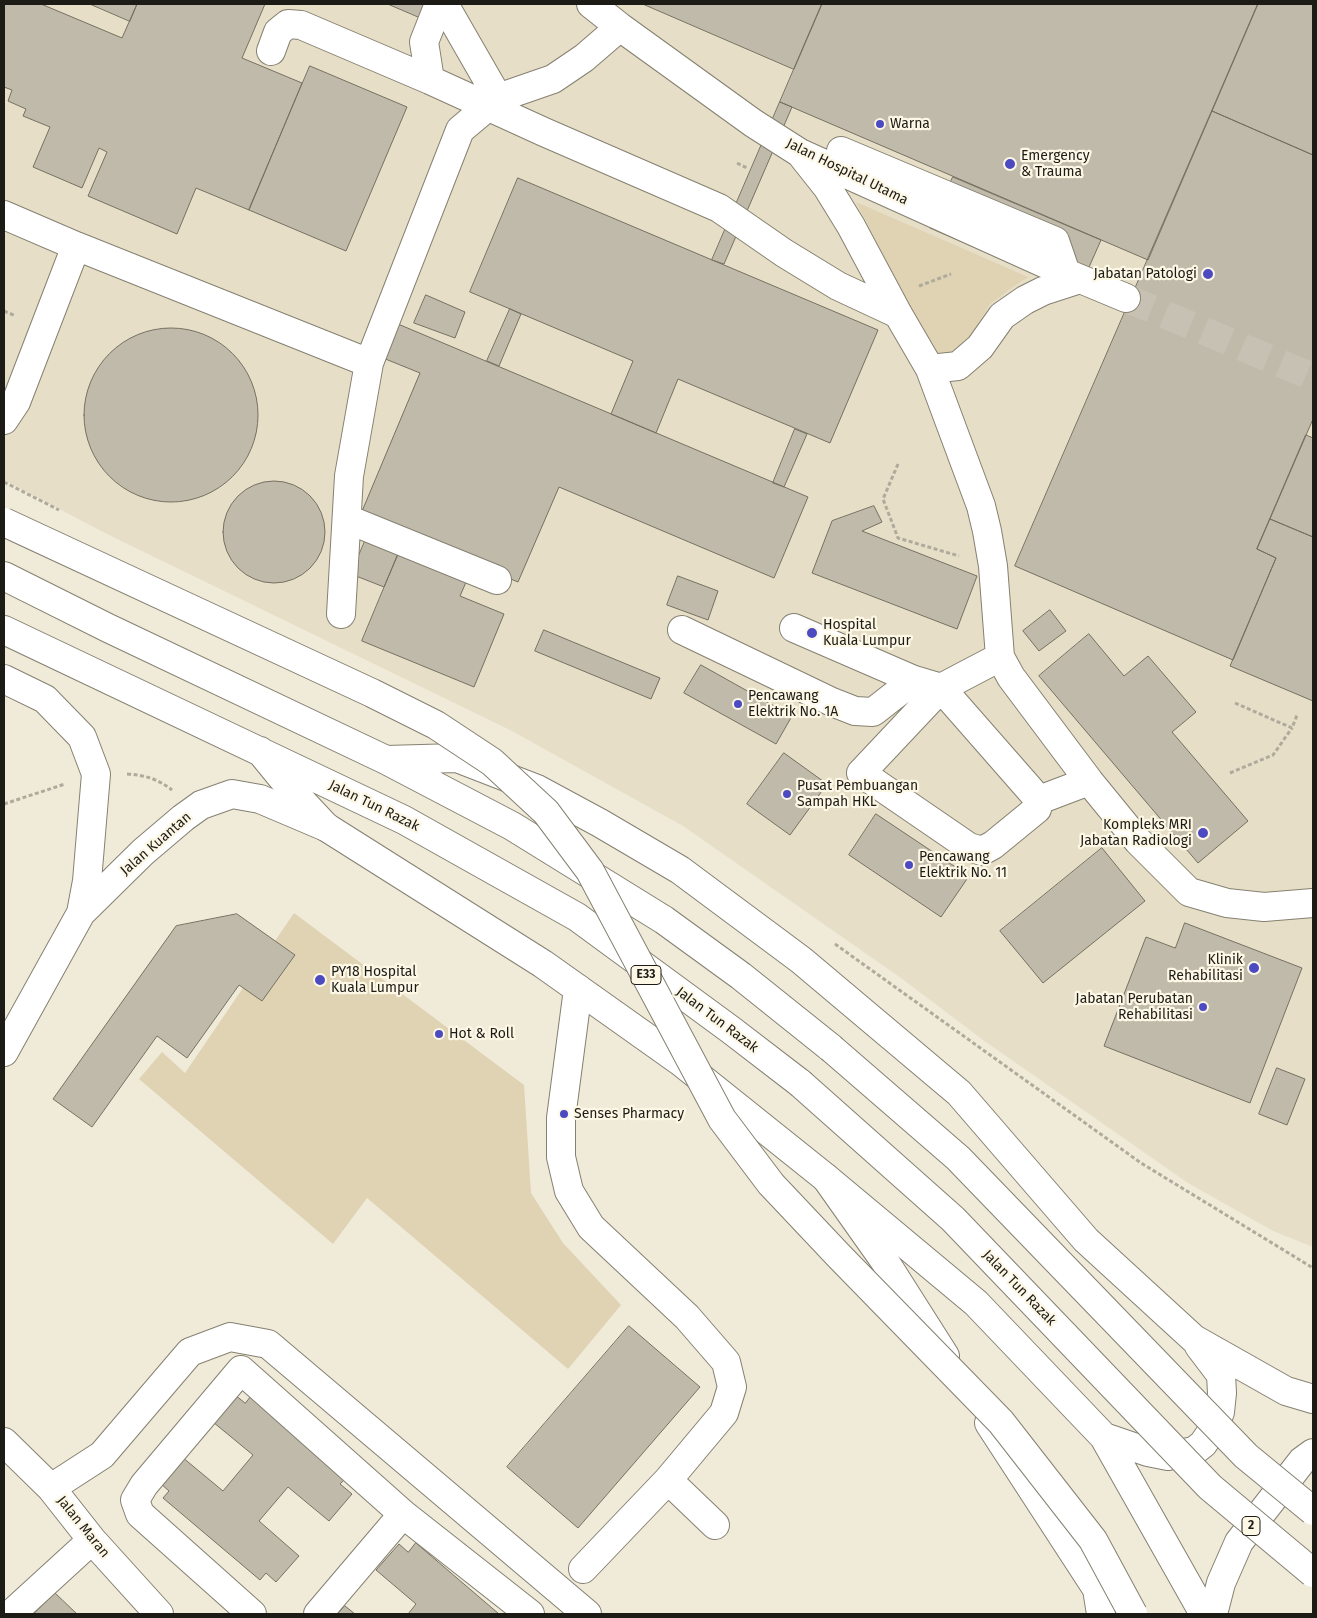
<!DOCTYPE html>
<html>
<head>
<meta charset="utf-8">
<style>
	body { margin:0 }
	#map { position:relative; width:1317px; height:1618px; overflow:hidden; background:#f0ead9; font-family:"Fira Sans",sans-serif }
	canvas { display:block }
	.frame { position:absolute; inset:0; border:5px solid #1d1b15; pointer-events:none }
</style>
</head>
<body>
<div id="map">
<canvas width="1317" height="1618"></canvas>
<div class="frame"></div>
</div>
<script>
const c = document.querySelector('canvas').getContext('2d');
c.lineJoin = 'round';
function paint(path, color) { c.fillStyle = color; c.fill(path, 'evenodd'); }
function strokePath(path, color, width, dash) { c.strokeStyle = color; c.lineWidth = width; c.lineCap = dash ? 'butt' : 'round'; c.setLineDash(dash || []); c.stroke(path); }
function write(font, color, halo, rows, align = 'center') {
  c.font = font + ' "Fira Sans",sans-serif'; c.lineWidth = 4.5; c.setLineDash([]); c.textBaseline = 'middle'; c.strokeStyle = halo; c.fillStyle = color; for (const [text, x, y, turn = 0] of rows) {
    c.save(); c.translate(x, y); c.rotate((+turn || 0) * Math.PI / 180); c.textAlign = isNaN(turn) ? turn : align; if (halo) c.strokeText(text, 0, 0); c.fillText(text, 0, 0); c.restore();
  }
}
paint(new Path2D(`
	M4 4H1313V1247L1273 1231 1188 1183 983 1040 901 978 683 826 512 731 109 535 4 480Z`), '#e6dec6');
paint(new Path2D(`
	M856 202 1028 277 1013 287 990 304 962 350 939 363Z
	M294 913 524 1085 531 1193 563 1243 621 1305 568 1369 367 1198 333 1244 139 1079 162 1052 185 1073Z`), '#dfd3b3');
const building = new Path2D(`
	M4 4H41L122 38 137 4H265L242 58 302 83 249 210 196 188 177 234 88 196 107 152 99 148 82 188 33 167 50 127 23 116 26 109 8 101 12 90 4 87Z
	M90 4H137L130 21Z
	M388 4H433L426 20Z
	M643 4H822L794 69Z
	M822 4H1258L1148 260 780 102Z
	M1258 4H1313V155L1212 111Z
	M310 66 407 107 346 251 249 210Z
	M780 102 792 107 724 264 712 260Z
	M1212 111 1313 155V419L1257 549 1276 558 1233 660 1015 566Z
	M953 177 1101 240 1078 292 930 228Z
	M518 178 878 330 830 443 678 379 656 433 611 414 633 361 470 292Z
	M426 295 465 312 455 338 414 323Z
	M510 309 521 314 499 366 487 361Z
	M398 324 808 497 774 578 559 487 518 582 360 516 420 373 383 358Z
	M84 415a87 87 0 1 1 174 0a87 87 0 1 1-174 0Z
	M795 429 807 434 784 487 773 483Z
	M1306 435 1313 438V537L1270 519Z
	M223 532a51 51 0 1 1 102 0a51 51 0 1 1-102 0Z
	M874 506 882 522 862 531 977 576 957 629 812 573 832 521Z
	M1270 519 1313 537V701L1230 666 1276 558 1257 549Z
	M369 532 402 545 384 587 351 574Z
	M402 545 470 573 460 596 504 614 474 687 362 641Z
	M678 576 718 591 708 620 667 605Z
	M1050 610 1066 631 1039 651 1023 631Z
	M544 630 660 678 651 699 535 651Z
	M1089 634 1124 676 1148 656 1196 712 1172 732 1248 821 1198 863 1039 676Z
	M701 665 792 716 776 744 684 693Z
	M784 753 827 784 790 835 747 804Z
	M876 814 969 876 941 917 849 855Z
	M1102 848 1145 901 1043 983 1000 931Z
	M237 914 295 955 262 1001 239 985 187 1058 157 1036 92 1127 53 1099 176 926Z
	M1185 923 1302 968 1250 1103 1104 1046 1146 937 1175 948Z
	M1277 1068 1305 1079 1287 1125 1259 1114Z
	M629 1326 700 1387 578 1528 507 1467Z
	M253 1394 348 1476 340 1484 352 1494 329 1521 288 1487 259 1521 299 1556 276 1582 266 1573 260 1580 163 1498 169 1491 160 1483 182 1457 223 1491 253 1455 213 1422 235 1395 245 1403Z
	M416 1543 499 1614H408L416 1604 376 1570 399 1544 408 1552Z
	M55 1593 77 1614H34Z
	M345 1606 355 1614H338Z`);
paint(building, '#c0baaa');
strokePath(building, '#767162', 1);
strokePath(new Path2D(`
	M1126 298 1313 377`), '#c6c1b2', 28, [28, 14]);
const minor = new Path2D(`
	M444 4 498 98
	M591 4 620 27 753 123 800 153 1066 273 1126 298
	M271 51 278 32 288 24 301 25 430 80 544 132 719 208 784 253 838 286 898 314
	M430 80 424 42 439 4
	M841 151 1055 241 1066 273
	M800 153 827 187 851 226 898 314 930 369 981 506 987 531 993 566 1000 657 1011 677 1089 781 1138 841 1189 892 1227 903 1264 907 1313 903
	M4 215 76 246 369 363
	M930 369 958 366 980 347 1002 316 1025 300 1043 291 1080 279
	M4 420 16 402 76 246
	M347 519 497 580
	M341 614 349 476 369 363 460 130 498 98 553 79 584 58 620 27
	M794 628 914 680 941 688 1033 793 1039 800 1037 809 993 845 982 851 969 847 861 773 941 688 1000 657
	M682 630 832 702 855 711 873 712 914 680
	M4 679 45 699 82 737 96 774 87 881 81 913
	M1039 800 1089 781
	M578 989 561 1118V1157L569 1191 591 1227 687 1317 726 1362 732 1387 724 1413 668 1480 583 1569
	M4 1052 81 913 143 852 183 818 201 805 232 794 260 799 326 827
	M4 1442 51 1488 92 1540 159 1614
	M668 1480 715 1525
	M51 1488 102 1455 190 1352 230 1337 268 1344 587 1614
	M11 1614 92 1540
	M252 1614 140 1514 135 1500 144 1485 241 1370 403 1514 530 1614
	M318 1614 403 1514`);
const major = new Path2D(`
	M4 576 108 628 386 760 512 826 664 920 741 976 831 1048
	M4 630 404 820 577 917 731 1030 800 1083
	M260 751 296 795 326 827 543 964 681 1062 826 1178 976 1303 1104 1437 1204 1614
	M386 760 457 758 537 789 600 823 680 870 801 960 959 1093 1086 1240 1194 1339 1286 1391 1313 1399
	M1104 1437 1148 1452 1168 1456 1194 1451 1203 1444 1214 1428 1220 1412 1222 1393 1221 1375 1199 1346
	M1213 1614 1221 1583 1239 1542 1302 1461 1313 1453`);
const highway = new Path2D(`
	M826 1178 884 1260 945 1356
	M989 1423 1097 1589 1101 1614`);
strokePath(minor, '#858071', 30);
strokePath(major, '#858071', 30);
strokePath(highway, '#858071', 30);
strokePath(new Path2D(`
	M737 163 747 168
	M919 286 951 274
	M4 311 16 316
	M898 464 883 499 898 538 959 556
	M4 482 59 510
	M1235 703 1292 728 1297 715
	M1230 773 1273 755 1292 728
	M127 774C145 775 158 779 172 790
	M4 804 65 784
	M835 944 1141 1163 1313 1268`), '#afaa9c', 3, [4, 2.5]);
strokePath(minor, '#fff', 28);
strokePath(major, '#fff', 28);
strokePath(highway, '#fff', 28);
const majorBridge = new Path2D(`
	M831 1048 958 1158 1246 1456 1313 1511
	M800 1083 953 1219 1210 1487 1313 1573`);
const highwayBridge = new Path2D(`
	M4 522 372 693 436 725 492 762 546 812 590 871 722 1119 771 1184 839 1256 1001 1422 1093 1540 1133 1614`);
strokePath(majorBridge, '#858071', 30, []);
strokePath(highwayBridge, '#858071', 30, []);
strokePath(majorBridge, '#fff', 28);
strokePath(highwayBridge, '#fff', 28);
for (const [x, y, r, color] of [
	[880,124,5,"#4b4ac1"],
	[1010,164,6,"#4b4ac1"],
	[1208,274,6,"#4b4ac1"],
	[812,633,6,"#4b4ac1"],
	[738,704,5,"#4b4ac1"],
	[787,794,5,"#4b4ac1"],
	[1203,833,6,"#4b4ac1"],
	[909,865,5,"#4b4ac1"],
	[1254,968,6,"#4b4ac1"],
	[320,980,6,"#4b4ac1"],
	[1203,1007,5,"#4b4ac1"],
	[439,1034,5,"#4b4ac1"],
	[564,1114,5,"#4b4ac1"]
]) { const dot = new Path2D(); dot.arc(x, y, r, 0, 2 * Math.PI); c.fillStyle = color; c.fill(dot); strokePath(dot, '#fdf7e6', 2); }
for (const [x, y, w] of [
	[646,975,30],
	[1251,1526,18]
]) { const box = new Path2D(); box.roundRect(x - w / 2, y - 9.5, w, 19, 4); c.fillStyle = '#fdf7e6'; c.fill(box); strokePath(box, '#1d1b15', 1); }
write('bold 12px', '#1d1b15', null, [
	["E33",646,975],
	["2",1251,1526]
]);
write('14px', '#1d1b15', '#fdf7e6', [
	["Warna",890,124],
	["Emergency",1021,156],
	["& Trauma",1021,172],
	["Jabatan Patologi",1197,274,"right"],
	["Hospital",823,625],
	["Kuala Lumpur",823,641],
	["Pencawang",748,696],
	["Elektrik No. 1A",748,712],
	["Pusat Pembuangan",797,786],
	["Sampah HKL",797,802],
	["Kompleks MRI",1192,825,"right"],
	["Jabatan Radiologi",1192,841,"right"],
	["Pencawang",919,857],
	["Elektrik No. 11",919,873],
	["Klinik",1243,960,"right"],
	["Rehabilitasi",1243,976,"right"],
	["PY18 Hospital",331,972],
	["Kuala Lumpur",331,988],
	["Jabatan Perubatan",1193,999,"right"],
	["Rehabilitasi",1193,1015,"right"],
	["Hot & Roll",449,1034],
	["Senses Pharmacy",574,1114]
], 'left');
write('14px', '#1d1b15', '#fdf7e6', [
	["Jalan Hospital Utama",847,172,26],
	["Jalan Tun Razak",374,806,26],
	["Jalan Kuantan",156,844,-41],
	["Jalan Tun Razak",717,1020,37],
	["Jalan Tun Razak",1019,1288,46],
	["Jalan Maran",83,1527,51]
]);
</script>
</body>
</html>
